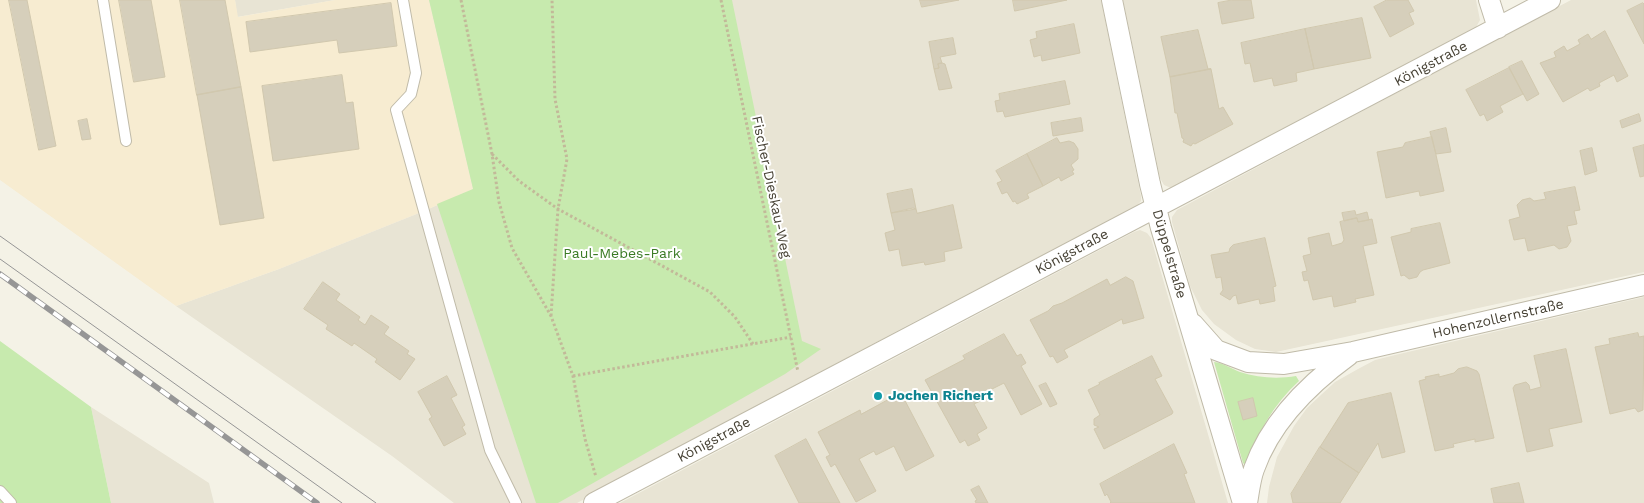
<!DOCTYPE html>
<html>
<head>
<meta charset="utf-8">
<style>
	body { margin:0 }
	canvas { display:block; background:#f4f2e6 }
</style>
</head>
<body>
<canvas width="1644" height="503"></canvas>
<script>
const c = document.querySelector('canvas').getContext('2d');
c.lineJoin = 'round';
function paint(path, color) { c.fillStyle = color; c.fill(path, 'evenodd'); }
function strokePath(path, color, width, dash) { c.strokeStyle = color; c.lineWidth = width; c.lineCap = dash ? 'butt' : 'round'; c.setLineDash(dash || []); c.stroke(path); }
function write(font, color, halo, rows, align = 'center') {
  c.font = font + ' "Work Sans",sans-serif'; c.lineWidth = 4; c.setLineDash([]); c.textBaseline = 'middle'; c.strokeStyle = halo; c.fillStyle = color; for (const [text, x, y, turn = 0] of rows) {
    c.save(); c.translate(x, y); c.rotate((+turn || 0) * Math.PI / 180); c.textAlign = isNaN(turn) ? turn : align; if (halo) c.strokeText(text, 0, 0); c.fillText(text, 0, 0); c.restore();
  }
}
paint(new Path2D(`
	M235 0H335L237 17Z
	M429 0H1101L1141 196V201L1136 207 912 323 577 503H454L392 456 176 306 279 269 424 211 473 189Z
	M1123 0H1476L1480 20 1475 29 1171 188 1164 185 1160 178Z
	M1571 0H1644V272L1276 352 1255 349 1236 340 1214 324 1202 310 1190 286 1172 222V217L1177 210Z
	M1140 230 1147 233 1151 238 1228 503H620L1134 232Z
	M1644 297V503H1267L1269 487 1277 457 1294 426 1307 408 1322 394 1335 382 1358 369 1375 360 1395 355Z
	M91 407 209 483 214 503H111Z`), '#e8e4d4');
paint(new Path2D(`
	M0 0H235L238 17 335 0H429L473 189 424 211 279 269 176 306 0 180Z`), '#f7ecd1');
paint(new Path2D(`
	M429 0H732L802 341 821 349 785 374 558 503H536L437 204 473 189Z
	M0 341 91 407 111 503H0Z
	M1214 362C1223 363 1232 369 1240 372 1258 378 1278 379 1296 376L1299 381C1274 404 1257 432 1248 464L1245 465 1243 463Z`), '#c7eaae');
const building = new Path2D(`
	M9 0H27L56 146 39 150Z
	M119 0H151L165 77 134 82Z
	M180 0H225L241 87 197 95Z
	M920 0H959L922 7Z
	M1013 0H1067L1015 11Z
	M1232 0H1251L1254 18 1222 24 1218 3Z
	M1387 0H1408L1414 11 1409 13 1414 24 1390 37 1374 7Z
	M391 3 397 46 339 53 337 40 250 52 246 22Z
	M1643 3 1644 4V44L1627 11Z
	M1362 18 1371 58 1314 69 1305 29Z
	M1074 24 1080 53 1042 61 1041 55 1034 57 1030 40 1037 38 1036 32Z
	M1305 29 1314 69 1296 73 1297 81 1274 86 1272 78 1254 82 1250 63 1245 64 1241 43Z
	M1198 30 1208 69H1211L1170 77 1161 37Z
	M1605 31 1628 76 1617 82 1614 75 1599 83 1600 86 1590 91 1588 88 1563 102 1540 63 1556 57 1554 52 1564 46 1567 51 1580 44 1578 40 1588 34 1591 39Z
	M953 38 956 54 940 57 942 63 938 64 939 68 934 69 929 42Z
	M1522 61 1539 94 1527 101 1509 67Z
	M942 63 945 64 952 88 939 90 934 69 939 68 938 64Z
	M1509 68 1523 94 1500 106 1503 112 1487 121 1484 114 1480 116 1466 90Z
	M1211 69 1219 109 1223 107 1233 124 1195 144 1193 143 1191 146 1183 142 1184 139 1182 138 1177 113H1175L1170 77Z
	M342 75 346 103 353 102 359 149 273 161 262 86Z
	M1065 81 1070 104 1005 117 1003 111 997 112 995 101 1000 100 999 94Z
	M241 87 264 218 220 225 197 95Z
	M1639 114 1641 121 1622 128 1620 121Z
	M1081 118 1083 131 1053 136 1051 123Z
	M87 119 91 139 82 140 78 121Z
	M1446 128 1451 152 1436 154 1430 132Z
	M1432 137 1444 191 1420 196 1419 191 1386 198 1377 152 1403 147 1405 143Z
	M1057 138 1060 143 1069 141 1074 143 1078 149V159L1071 165 1074 170 1072 171 1074 174 1061 181 1059 177 1043 186 1027 154Z
	M1644 145V176L1640 177 1633 148Z
	M1592 148 1597 171 1585 175 1580 151Z
	M1027 154 1043 186 1027 194 1029 198 1017 204 1015 201 1013 202 1007 192 1002 194 997 183 1002 181 996 171Z
	M1575 187 1580 210 1574 211 1577 224 1567 226 1571 241 1567 247 1559 249 1554 245 1528 251 1525 238 1514 240 1509 220 1520 217 1517 205 1522 200 1530 198 1534 201 1546 199 1544 193Z
	M912 189 916 209 891 213 887 194Z
	M953 205 962 248 944 252 945 261 925 265 924 262 902 266 899 249 889 251 885 233 895 230 891 213 913 208 916 209 917 213Z
	M1355 211 1356 215 1367 212 1369 220 1358 222 1357 218 1344 221 1342 213Z
	M1357 218 1358 222 1372 219 1377 243 1363 246 1374 295 1355 299 1356 302 1334 307 1332 296 1313 300 1308 280 1304 281 1302 272 1307 271 1303 256 1311 254 1308 238 1329 233 1332 246 1342 243 1344 240 1340 222Z
	M1440 223 1450 263 1423 270 1420 272 1417 277 1409 279 1404 275 1401 276 1391 237 1411 232V229Z
	M1265 238 1276 286 1273 287 1275 301 1260 304 1259 299 1238 304 1236 295 1233 296 1230 300 1220 294 1223 290 1221 277 1216 278 1211 255 1229 252 1230 248 1233 245Z
	M1126 277 1133 281 1144 318 1123 324 1122 319 1064 350 1068 357 1057 363 1053 356 1050 357 1030 320 1048 311 1053 306 1062 303 1107 279 1110 285Z
	M323 282 340 294 336 300 360 317 358 320 365 325 371 315 389 327 384 334 409 351 407 354 415 359 400 380 375 362 377 359 354 343 352 346 326 329 328 325 304 309Z
	M1638 333 1639 337 1644 336 1643 410 1638 412 1635 408 1610 414 1595 347 1610 344 1609 339Z
	M1004 334 1017 356 1021 354 1026 363 1021 366 1042 404 1021 415 1004 383 988 391 991 396 974 404 987 428 977 434 980 440 968 446 965 440 960 443 925 380 965 359 963 356Z
	M1566 349 1582 422 1549 429 1553 446 1527 452 1513 388 1515 385 1526 382 1529 385 1530 390 1541 387 1534 356Z
	M1152 356 1162 376 1155 379 1173 412 1172 414 1104 449 1094 429 1099 427 1094 425V419L1100 415 1088 390 1100 384 1099 383Z
	M1467 367 1477 371 1479 374 1494 438 1475 442V439L1453 444 1454 447 1435 451 1419 381 1426 379 1425 377 1439 374V377L1454 373 1458 369Z
	M447 376 457 395 451 398 465 425 462 427 466 434 444 446 429 419 432 417 418 392Z
	M1046 383 1057 404 1050 407 1039 386Z
	M901 393 934 456 906 471 894 446 876 455 874 451 859 459 876 491 856 502 835 464 831 467 826 457 830 455 818 432 860 410 861 414Z
	M1391 393 1405 452 1382 458 1378 443 1359 473 1320 447 1348 403Z
	M1253 398 1257 416 1243 420 1238 402Z
	M806 439 840 503H799L775 456Z
	M1174 444 1187 473 1184 474 1195 503H1110L1111 502 1107 494 1105 496 1100 484Z
	M1320 447 1359 473 1340 503H1293L1291 494Z
	M1519 483 1524 503H1494L1491 489Z
	M979 486 988 503H976L975 501 977 500 971 490Z`);
paint(building, '#d6cfbb');
strokePath(building, '#d1c8ae', 1);
const service = new Path2D(`
	M103 0 126 141
	M403 0 416 73 411 94 396 110 490 450 516 503
	M0 491 11 503`);
const minor = new Path2D(`
	M1112 0 1150 184 1161 228 1243 503
	M1489 0 1498 28
	M1193 324 1216 350 1248 362 1284 364 1353 352 1644 285
	M594 503 1550 0
	M1247 503C1249 492 1250 480 1254 469 1271 421 1309 384 1349 355`);
strokePath(service, '#c0bba9', 12);
strokePath(minor, '#c0bba9', 22);
strokePath(new Path2D(`
	M461 0 492 154 499 202 512 248 551 316 573 376 585 439 596 477
	M721 0 798 372
	M492 154 519 181 558 209 710 292 735 317 753 344
	M551 316 558 209 567 159 555 99 552 0
	M573 376 791 337`), '#c2b999', 3, [2.5, 2.5]);
strokePath(service, '#fff', 10);
strokePath(minor, '#fff', 20);
strokePath(new Path2D(`
	M0 236 376 503
	M0 259 342 503`), '#969696', 1);
const rail = new Path2D(`
	M0 274 317 503`);
strokePath(rail, '#969696', 5.5);
strokePath(rail, '#fff', 4, [11]);
for (const [x, y, r, color] of [
	[878,396,5,"#0f9aa8"]
]) { const dot = new Path2D(); dot.arc(x, y, r, 0, 2 * Math.PI); c.fillStyle = color; c.fill(dot); strokePath(dot, '#fff', 2); }
write('14px', '#474235', '#fff', [
	["Königstraße",1431,64,-28],
	["Fischer-Dieskau-Weg",771,187,78],
	["Königstraße",1072,252,-28],
	["Düppelstraße",1169,254,74],
	["Hohenzollernstraße",1498,319,-13],
	["Königstraße",714,440,-28]
]);
write('14px', '#3b7b26', '#fff', [
	["Paul-Mebes-Park",622,254]
]);
write('bold 14px', '#0d838f', '#fff', [
	["Jochen Richert",888,396]
], 'left');
</script>
</body>
</html>
